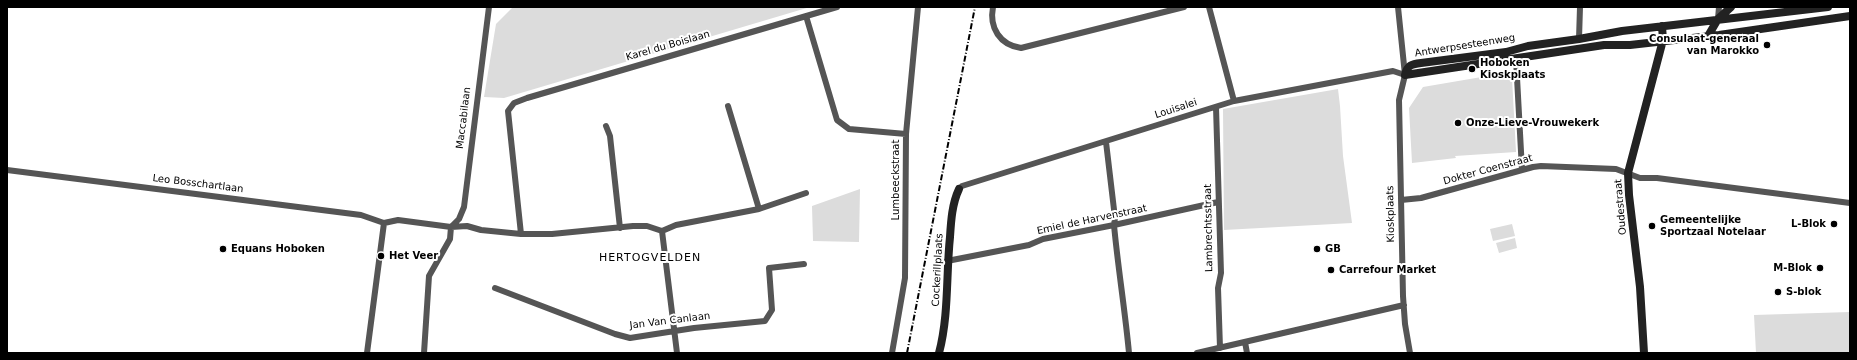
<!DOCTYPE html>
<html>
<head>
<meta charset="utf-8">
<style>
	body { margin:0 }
	#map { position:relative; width:1857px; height:360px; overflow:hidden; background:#fff; font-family:"DejaVu Sans",sans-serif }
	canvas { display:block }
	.frame { position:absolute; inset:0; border:8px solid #000; pointer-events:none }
</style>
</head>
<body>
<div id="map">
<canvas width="1857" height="360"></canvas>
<div class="frame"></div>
</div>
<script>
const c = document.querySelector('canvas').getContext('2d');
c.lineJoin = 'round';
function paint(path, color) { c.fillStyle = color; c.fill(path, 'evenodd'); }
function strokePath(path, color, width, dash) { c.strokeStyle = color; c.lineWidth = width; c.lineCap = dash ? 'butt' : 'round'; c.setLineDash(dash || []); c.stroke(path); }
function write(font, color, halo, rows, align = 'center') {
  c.font = font + ' "DejaVu Sans",sans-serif'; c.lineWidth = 4; c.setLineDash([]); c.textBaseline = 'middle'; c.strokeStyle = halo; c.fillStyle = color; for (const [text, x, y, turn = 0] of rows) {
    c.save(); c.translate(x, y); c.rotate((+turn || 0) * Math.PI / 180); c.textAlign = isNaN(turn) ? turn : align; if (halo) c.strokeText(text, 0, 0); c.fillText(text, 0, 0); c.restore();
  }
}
paint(new Path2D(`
	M513 7H810L504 98 484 97 496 24Z
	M1505 73 1509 74 1512 78 1516 152 1455 156 1456 158 1412 163 1409 108 1423 87Z
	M1338 89 1340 106 1343 156 1352 223 1224 230 1223 109Z
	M860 189 859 242 813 241 812 206Z
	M1512 224 1515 236 1493 241 1490 229Z
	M1515 238 1517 248 1499 253 1496 243Z
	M1850 312V353H1756L1754 315Z`), '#dcdcdc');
strokePath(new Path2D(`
	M993 7C989 28 1000 45 1021 48L1184 7
	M1209 7 1234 101
	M1398 7 1405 75 1399 100 1403 296 1405 324 1410 353
	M806 16 837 120 849 129 906 134
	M1718 19 1719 7
	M1579 39 1580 7
	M1516 59 1522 170
	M728 106 759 209
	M1216 107 1221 273 1218 288 1220 348
	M606 126 610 136 620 228
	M1106 142 1115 218 1114 225C1118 268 1125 310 1129 353
	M7 170 361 215 384 223 398 220 451 227 467 226 481 230 521 234H552L633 226H647L662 231 676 225 759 209 806 193
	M959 189 962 186 1234 101 1393 71 1405 75
	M1401 200 1421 198 1533 167 1541 166 1616 169 1640 178H1657L1850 203
	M451 227 459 219 464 207 489 7
	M662 231 677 353
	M521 234 508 111 514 103 527 98 837 7
	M947 261 1029 245 1043 239 1114 225 1218 202
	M495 288 615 334 630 338 694 328 765 321 772 310 769 268 804 264
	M1245 342 1247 353
	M367 353 384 223
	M424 353 429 276 450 239 451 227
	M892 353 905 278 906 134 918 7
	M1197 353 1404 305`), '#555', 6);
strokePath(new Path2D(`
	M1828 7 1622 31 1579 39 1528 46 1506 52 1421 63C1412 64 1407 65 1405 75L1604 45H1630L1719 35 1850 16
	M1708 36 1718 19 1731 7
	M939 353C949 315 946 275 950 237 951 221 952 204 959 189
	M1644 353 1640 287 1629 195 1628 173 1663 40 1662 26`), '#222', 8);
strokePath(new Path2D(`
	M907 353 975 7`), '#000', 2, [6, 2, 1, 2]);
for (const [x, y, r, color] of [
	[1767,45,4,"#000"],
	[1472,69,4,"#000"],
	[1458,123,4,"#000"],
	[1834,224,4,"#000"],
	[1652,226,4,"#000"],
	[223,249,4,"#000"],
	[1317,249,4,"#000"],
	[381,256,4,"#000"],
	[1820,268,4,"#000"],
	[1331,270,4,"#000"],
	[1778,292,4,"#000"]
]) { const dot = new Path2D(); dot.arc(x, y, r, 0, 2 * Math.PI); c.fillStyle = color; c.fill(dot); strokePath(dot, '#fff', 1.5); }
write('bold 10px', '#000', '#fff', [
	["Consulaat-generaal",1759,39,"right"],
	["van Marokko",1759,51,"right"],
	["Hoboken",1480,63],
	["Kioskplaats",1480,75],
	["Onze-Lieve-Vrouwekerk",1466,123],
	["Gemeentelijke",1660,220],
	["Sportzaal Notelaar",1660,232],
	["L-Blok",1826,224,"right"],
	["Equans Hoboken",231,249],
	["GB",1325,249],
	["Het Veer",389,256],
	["M-Blok",1812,268,"right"],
	["Carrefour Market",1339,270],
	["S-blok",1786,292]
], 'left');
write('10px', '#000', '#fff', [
	["Karel du Boislaan",668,46,-16],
	["Antwerpsesteenweg",1465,46,-9],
	["Louisalei",1176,109,-18],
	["Maccabilaan",464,118,-83],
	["Dokter Coenstraat",1488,170,-15],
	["Lumbeeckstraat",896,180,-90],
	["Leo Bosschartlaan",198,184,7],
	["Oudestraat",1621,207,-95],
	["Kioskplaats",1391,214,-91],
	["Emiel de Harvenstraat",1092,220,-12],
	["Lambrechtsstraat",1209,228,-91],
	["Cockerillplaats",938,270,-87],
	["Jan Van Canlaan",670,321,-7]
]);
c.letterSpacing = '1px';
write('11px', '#000', '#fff', [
	["HERTOGVELDEN",650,258]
]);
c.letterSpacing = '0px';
</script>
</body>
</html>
